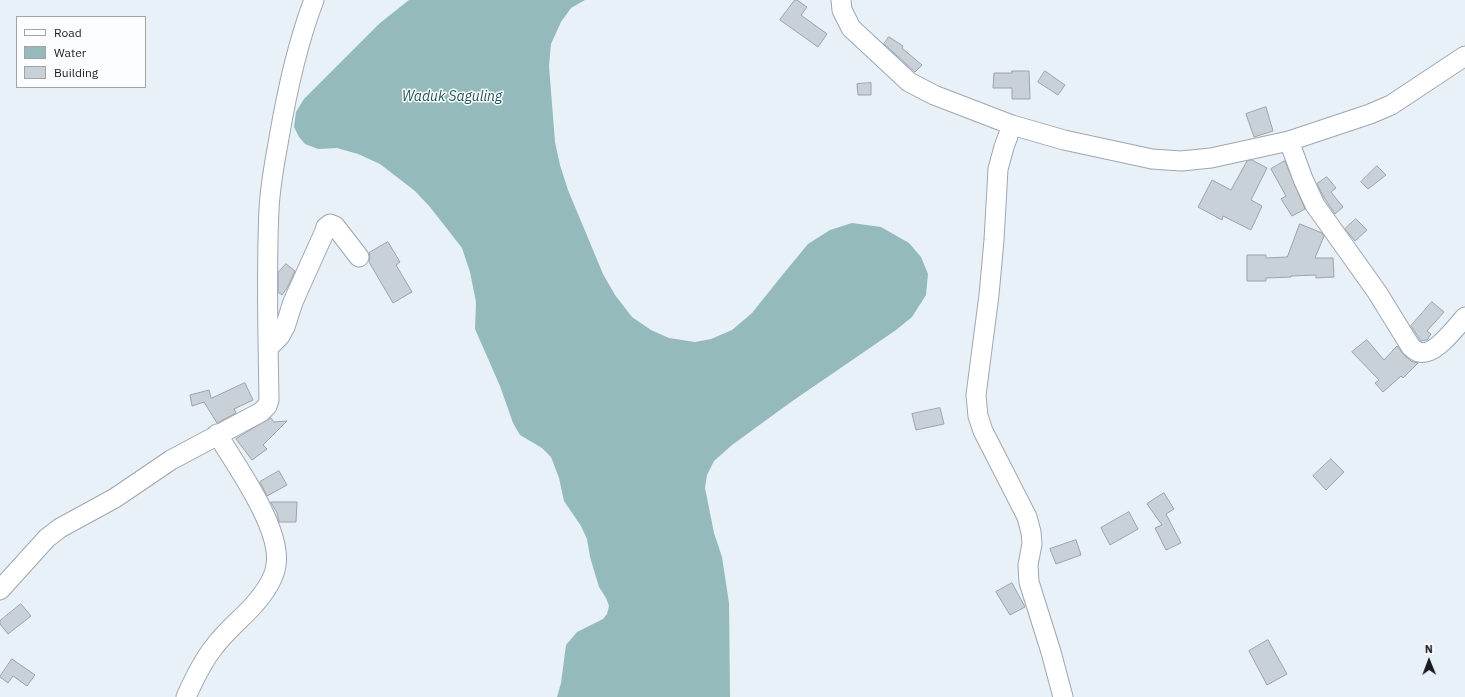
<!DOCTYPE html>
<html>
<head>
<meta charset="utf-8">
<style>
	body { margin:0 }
	#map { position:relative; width:1465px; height:697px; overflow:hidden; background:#e8f0f8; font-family:"IBM Plex Sans",sans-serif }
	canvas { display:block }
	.legend { position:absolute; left:16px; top:16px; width:130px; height:72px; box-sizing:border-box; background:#fbfdfe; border:1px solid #a1a3a4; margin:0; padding:5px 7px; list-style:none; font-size:12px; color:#191b1e }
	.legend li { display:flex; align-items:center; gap:8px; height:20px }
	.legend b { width:20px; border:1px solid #a1a3a4 }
	.north { position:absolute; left:1409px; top:641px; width:40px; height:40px; -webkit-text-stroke:3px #fbfdfe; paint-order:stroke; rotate:359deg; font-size:11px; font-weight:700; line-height:16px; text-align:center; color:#191b1e }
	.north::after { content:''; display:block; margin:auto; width:14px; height:18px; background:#191b1e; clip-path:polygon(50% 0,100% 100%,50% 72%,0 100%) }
</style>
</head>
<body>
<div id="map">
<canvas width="1465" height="697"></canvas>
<ul class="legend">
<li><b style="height:5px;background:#fff"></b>Road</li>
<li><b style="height:11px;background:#94babc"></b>Water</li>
<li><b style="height:11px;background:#c9d1d8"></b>Building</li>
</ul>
<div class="north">N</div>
</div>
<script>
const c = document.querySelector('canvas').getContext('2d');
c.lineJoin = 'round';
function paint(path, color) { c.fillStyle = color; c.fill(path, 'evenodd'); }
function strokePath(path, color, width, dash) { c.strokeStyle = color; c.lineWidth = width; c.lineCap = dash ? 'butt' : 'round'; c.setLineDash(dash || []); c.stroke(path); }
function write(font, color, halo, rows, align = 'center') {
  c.font = font + ' "IBM Plex Sans",sans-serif'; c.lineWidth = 3; c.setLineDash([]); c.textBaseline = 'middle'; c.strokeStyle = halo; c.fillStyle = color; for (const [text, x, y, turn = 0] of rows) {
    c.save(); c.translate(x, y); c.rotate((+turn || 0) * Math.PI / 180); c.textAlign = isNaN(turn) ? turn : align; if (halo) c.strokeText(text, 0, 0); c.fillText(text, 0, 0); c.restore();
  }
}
paint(new Path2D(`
	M409 0H585L571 8 561 22 551 44 549 66 555 142 560 165 568 190 603 274 615 295 632 317 651 330 669 338 695 342 711 339 732 330 752 313 784 273 808 244 830 230 852 223 881 227 909 243 921 257 928 274 926 295 912 317 896 330 791 402 732 445 714 461 707 475 705 488 714 533 722 557 729 603 730 697H557L561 683 566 645 577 632 603 619 607 614 609 606 606 598 599 587 590 557 587 539 581 526 564 501 559 478 551 457 542 448 520 435 513 423 500 386 475 329 476 302 470 272 462 248 430 207 415 191 380 164 358 154 337 148 318 149 305 144 299 137 294 127 296 112 304 99 380 23Z`), '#94babc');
const building = new Path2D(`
	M795 0H797L807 7 801 15 827 34 818 47 780 20Z
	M889 37 903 46 902 48 922 65 915 72 884 44Z
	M1012 71H1029L1030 99H1012V88H993L994 73H1012Z
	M1045 71 1065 85 1058 95 1038 82Z
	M871 83V95H858L857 84Z
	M1266 107 1273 131 1254 137 1246 114Z
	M1252 160 1267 168 1251 200 1262 206 1251 230 1223 216 1222 220 1198 207 1212 180 1231 190 1247 161Z
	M1285 161 1305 209 1292 216 1281 199 1286 196 1271 169Z
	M1377 166 1386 175 1368 189 1361 182Z
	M1327 177 1336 188 1331 192 1343 207 1335 214 1325 199 1317 184Z
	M1356 219 1367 230 1355 241 1345 229Z
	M1300 224 1322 233 1324 236 1315 258H1333L1334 277 1316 278V275L1291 276V277L1266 278V281H1247V255H1266V258L1287 257Z
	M388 242 400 262 396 265 412 292 393 303 369 262 370 256 369 253Z
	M286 264 295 271 287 288 282 295 278 292V273Z
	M1432 302 1444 312 1427 331 1431 334 1427 340 1421 341 1411 326Z
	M1367 340 1384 360 1397 346 1405 356 1411 361 1418 363 1403 378 1401 376 1383 392 1375 383 1379 380 1352 352Z
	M245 383 253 400 234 409 236 413 217 423 204 402 192 406 190 395 209 390 211 398Z
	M940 408 944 424 916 430 912 414Z
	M271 418 274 422 287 421 263 445 267 449 252 460 236 439Z
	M1331 459 1344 472 1326 490 1313 476Z
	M279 471 287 485 267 496 260 482Z
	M1164 493 1174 509 1166 514 1181 543 1166 550 1155 528 1162 525 1147 504Z
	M271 502H297L296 522H279L277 513Z
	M1129 512 1138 529 1110 545 1101 528Z
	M1076 540 1081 555 1056 564 1050 549Z
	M1012 583 1025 607 1010 615 996 592Z
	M21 604 31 616 8 634 0 624V621Z
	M1268 640 1287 674 1267 685 1249 651Z
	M12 659 35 675 27 686 13 676 8 683 0 677Z`);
paint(building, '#c9d1d8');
strokePath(building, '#9ba2aa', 1);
const minor = new Path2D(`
	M841 0 842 10 851 28 909 82 934 95 1012 125
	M1289 141 1303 179 1315 205 1377 292 1411 347C1413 348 1416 352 1419 352 1434 357 1456 327 1465 317
	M269 347 280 336 285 327 293 302 324 233 326 227 330 224 335 226 359 257
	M0 590 47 538 60 528 115 498 171 460 261 412 267 406 269 400C268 337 266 273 269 210 270 185 275 161 279 138 287 91 297 44 314 0
	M186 697C194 679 202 662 214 647 225 632 240 620 252 607 262 596 274 581 276 565 282 529 236 465 217 434
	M1063 697 1051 652 1029 582 1028 565 1032 544 1031 532 1027 517 983 431 978 416 976 395 989 295 994 240 998 169 1004 147 1012 125 1064 140 1152 159 1181 161 1211 158 1289 141 1370 114 1391 105 1465 56`);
strokePath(minor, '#9fa6ae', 21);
strokePath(minor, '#fff', 19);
write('italic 14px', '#1c5256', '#fbfdfe', [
	["Waduk Saguling",452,97]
]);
</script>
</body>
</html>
